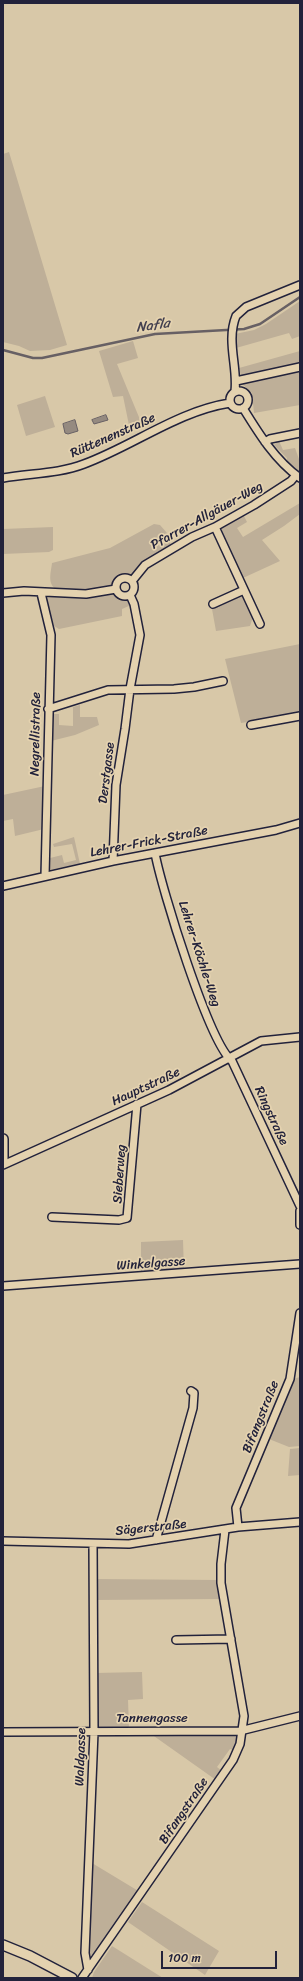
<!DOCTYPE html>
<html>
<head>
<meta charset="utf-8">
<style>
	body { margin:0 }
	#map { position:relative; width:303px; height:1981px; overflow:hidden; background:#d8c8a8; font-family:Sriracha,sans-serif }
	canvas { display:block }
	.frame { position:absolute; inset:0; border:4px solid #22223b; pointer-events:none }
	.scale { position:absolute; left:161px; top:1951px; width:116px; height:18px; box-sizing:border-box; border:2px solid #22223b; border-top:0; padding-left:5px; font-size:12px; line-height:14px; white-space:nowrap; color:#22223b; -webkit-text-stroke:3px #e4d2af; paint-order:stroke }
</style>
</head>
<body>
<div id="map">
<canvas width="303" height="1981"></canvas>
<div class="frame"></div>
<div class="scale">100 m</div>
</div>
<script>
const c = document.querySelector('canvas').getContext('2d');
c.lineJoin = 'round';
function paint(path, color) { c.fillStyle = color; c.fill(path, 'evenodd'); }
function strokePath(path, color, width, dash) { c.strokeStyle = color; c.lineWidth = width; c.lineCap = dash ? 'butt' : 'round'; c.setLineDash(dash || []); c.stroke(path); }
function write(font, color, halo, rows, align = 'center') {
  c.font = font + ' Sriracha,sans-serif'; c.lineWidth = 3.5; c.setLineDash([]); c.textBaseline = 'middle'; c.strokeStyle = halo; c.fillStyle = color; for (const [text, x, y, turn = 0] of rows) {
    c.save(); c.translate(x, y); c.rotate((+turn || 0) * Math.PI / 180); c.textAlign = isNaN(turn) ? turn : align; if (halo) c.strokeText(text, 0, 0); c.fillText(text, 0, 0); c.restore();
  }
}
paint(new Path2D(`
	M9 152 67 345 50 350 30 351 19 346 3 342V154Z
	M300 301V336L292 339 289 333 236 348 235 334 254 330 266 324Z
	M133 341 138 358 117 364 141 422 152 419 130 430 123 396 113 397 99 351Z
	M300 351V364L241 376 239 368Z
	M300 370V405L254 413 252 393 242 384Z
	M45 396 55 427 26 436 17 405Z
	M279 441 283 450 295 448 300 462V473L287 461V458L274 445Z
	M300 503V514L284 526 262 540 280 561 243 578 219 531 220 527 243 514 247 522 237 528 243 537Z
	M154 524 160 525 167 533 171 545 132 578 123 575 115 580 112 587 87 592 56 589C47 584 51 572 52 563L110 548Z
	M53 527V550L49 552 3 554V529Z
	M114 592 122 598 127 597 131 605 122 609V616L59 629 54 626 46 600 51 595Z
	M241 594 253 617 250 626 216 631 212 609Z
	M300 644V714L241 723 225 659Z
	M80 705V717H97L99 725 75 735 51 741 53 714H59V725L73 726V707Z
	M45 786 44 829 15 836 13 819 3 821V795Z
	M74 837 80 864 49 870 48 859 50 858 62 855 64 863 76 860 72 844 54 847 53 844Z
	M183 1240 184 1272 141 1274V1242Z
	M300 1377V1446L289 1447 269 1439 293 1379Z
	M300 1448V1475L288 1476 290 1449Z
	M94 1579 217 1580 220 1599 95 1600Z
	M142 1672 143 1699 128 1700 129 1728H99L97 1725 95 1673Z
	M233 1733 238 1738 235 1751 230 1749 217 1767 222 1771 216 1780 151 1734Z
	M92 1863 140 1892 94 1955H91L88 1950Z
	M142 1902 219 1951 205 1975 128 1922Z
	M112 1946 163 1978H92L94 1972Z`), '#beaf98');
const water = new Path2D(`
	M106 415 108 420 94 424 92 420Z
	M75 420 78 431 68 434 65 433 63 424Z`);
paint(water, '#958a80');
strokePath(water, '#676064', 1);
strokePath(new Path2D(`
	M3 350 33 358H42L155 334 244 329 260 324 300 297`), '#676064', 2.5);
const street = new Path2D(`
	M236 381 300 367
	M230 400a9 9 0 1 1 18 0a9 9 0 1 1-18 0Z
	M235 391C238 367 226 341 236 316L246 307 300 285
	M243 408C259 434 275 460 300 478
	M265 442 270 439 300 433
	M3 478C30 473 58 474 84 464 133 446 178 411 230 403
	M215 527 260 624
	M116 587a9 9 0 1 1 18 0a9 9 0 1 1-18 0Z
	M132 581 145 565 192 537 215 527 254 505 291 481 296 475
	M3 593 24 591 86 594 116 589
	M41 593 51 635 45 876
	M213 604 244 590
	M48 709 108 690 174 689 194 687 223 681
	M251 725 300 716
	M155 853C161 887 209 1043 232 1061L300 1206
	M113 861 116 785 125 729 130 689 140 635 134 604 130 595
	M3 886 113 861 276 830 300 823
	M3 1165 169 1090 261 1041 300 1037
	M300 1211V1225
	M52 1217 119 1220 127 1218 137 1104
	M3 1286 300 1264
	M238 1527 236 1508 290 1379 300 1313
	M156 1540 193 1408 194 1393 191 1391
	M3 1541 129 1544 238 1527 300 1522
	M176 1640 231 1639
	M3 1732 240 1731 300 1716
	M88 1970 85 1953 94 1732 93 1544
	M82 1978 233 1760 240 1744 244 1716 221 1583V1564L225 1530`);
const secondary = new Path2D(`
	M3 1139V1161
	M3 1945 30 1956 72 1978`);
strokePath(street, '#22223b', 10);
strokePath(secondary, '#22223b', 12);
strokePath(street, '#e4d2af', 7);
strokePath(secondary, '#e4d2af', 9);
write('13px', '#22223b', '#e4d2af', [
	["Rüttenenstraße",113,436,-24],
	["Pfarrer-Allgäuer-Weg",207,516,-29],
	["Negrellistraße",36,734,-89],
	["Derstgasse",107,773,-83],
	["Lehrer-Frick-Straße",149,842,-11],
	["Lehrer-Köchle-Weg",199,954,72],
	["Hauptstraße",146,1087,-25],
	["Ringstraße",271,1116,65],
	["Sieberweg",120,1174,-86],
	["Winkelgasse",151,1264,-4],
	["Bifangstraße",261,1417,-68],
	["Sägerstraße",151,1528,-6],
	["Tannengasse",152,1719],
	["Waldgasse",81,1757,-88],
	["Bifangstraße",184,1811,-56]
]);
write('italic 14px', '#444150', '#e4d2af', [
	["Nafla",153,326,-8]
]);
</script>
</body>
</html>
